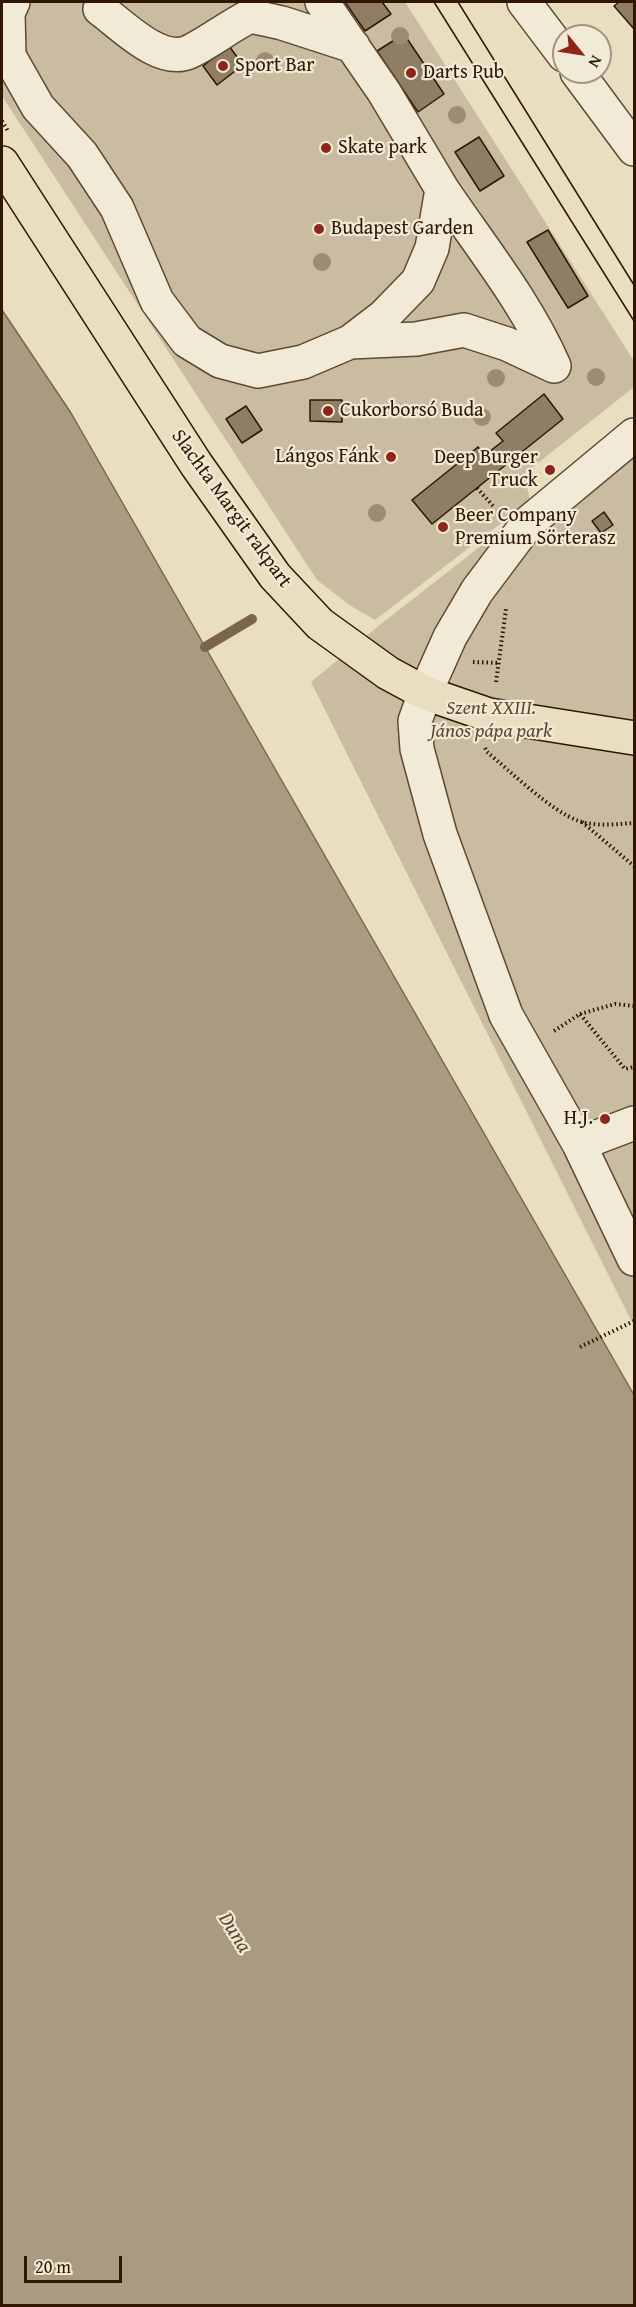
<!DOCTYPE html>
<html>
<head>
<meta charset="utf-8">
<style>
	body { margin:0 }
	#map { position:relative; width:636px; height:2307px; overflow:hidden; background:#eadec0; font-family:"Gentium Book Plus",serif }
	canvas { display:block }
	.frame { position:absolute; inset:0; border:3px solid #2f1701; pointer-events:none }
	.north { position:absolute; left:552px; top:24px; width:60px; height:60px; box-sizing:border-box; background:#f1ead6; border:2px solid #a39681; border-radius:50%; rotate:120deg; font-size:16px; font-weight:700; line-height:24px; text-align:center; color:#2f1701 }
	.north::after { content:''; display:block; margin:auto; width:21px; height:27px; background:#8f2418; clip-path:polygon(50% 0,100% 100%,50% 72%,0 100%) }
	.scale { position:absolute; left:24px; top:2256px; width:98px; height:27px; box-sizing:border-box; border:3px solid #2f1701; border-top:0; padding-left:8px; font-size:18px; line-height:21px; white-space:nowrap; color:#2f1701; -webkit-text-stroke:4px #f1ead6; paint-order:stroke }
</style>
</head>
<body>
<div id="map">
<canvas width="636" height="2307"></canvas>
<div class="frame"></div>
<div class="north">N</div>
<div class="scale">20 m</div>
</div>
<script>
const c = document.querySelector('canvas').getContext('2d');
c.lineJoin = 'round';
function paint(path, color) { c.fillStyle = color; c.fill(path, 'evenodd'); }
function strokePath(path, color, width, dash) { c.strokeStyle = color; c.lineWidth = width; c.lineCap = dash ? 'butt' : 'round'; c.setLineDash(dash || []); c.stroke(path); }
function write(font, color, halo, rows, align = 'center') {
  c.font = font + ' "Gentium Book Plus",serif'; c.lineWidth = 4.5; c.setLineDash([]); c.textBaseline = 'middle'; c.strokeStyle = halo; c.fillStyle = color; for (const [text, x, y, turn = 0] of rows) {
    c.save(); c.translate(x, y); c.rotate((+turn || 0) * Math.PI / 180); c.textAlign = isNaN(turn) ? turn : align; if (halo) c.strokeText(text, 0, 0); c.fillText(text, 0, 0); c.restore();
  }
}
paint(new Path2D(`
	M2 2H405L634 361V387L524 474 530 501 375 620 351 606 317 580 2 96Z
	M634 426V1326L311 682 381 624Z`), '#cabca0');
const water = new Path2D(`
	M2 310 71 413 634 1395V2305H2Z`);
paint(water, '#aa9a7f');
strokePath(water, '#79664d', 1.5);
strokePath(new Path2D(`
	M205 647 252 619`), '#79664d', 10);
const building = new Path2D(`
	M345 2H382L391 14 365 31Z
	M619 2H634V29L614 6Z
	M404 34 444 94 418 112 377 51Z
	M229 46 243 65 217 85 203 66Z
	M479 137 504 176 480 191 455 152Z
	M548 230 588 296 568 308 527 242Z
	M544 394 563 419 432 524 412 500 478 447 485 455 503 441 496 433Z
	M310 400H342V422L310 421Z
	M246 406 262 430 242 443 226 419Z
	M604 512 613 525 601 533 592 521Z`);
paint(building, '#907e64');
strokePath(building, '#2f1701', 1.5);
const minor = new Path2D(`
	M13 2 8 13 9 56 38 107 82 155 117 208 157 301 187 341 220 361 258 371 303 362 350 342 384 316 418 281 432 248 442 189 384 92 322 2
	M524 2 564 55
	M100 9C122 25 160 65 189 52 208 43 230 26 250 16L282 23 353 46
	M577 72 634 149
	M350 342 416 339 464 330 507 344 554 366C526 302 481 247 442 189
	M634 435 528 523 477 591 450 637 425 693 415 721 417 749 440 834 506 1015 579 1144 634 1259
	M579 1144 634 1123`);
const major = new Path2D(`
	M2 163 196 464 275 576 320 624 388 673 425 693 489 715 634 738`);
strokePath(minor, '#5e4931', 36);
strokePath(major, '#2f1701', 36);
strokePath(new Path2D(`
	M2 121 8 131
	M477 488 494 507
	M473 662 499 663
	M496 682 506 609
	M485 748 487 752C510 771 552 812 579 821 597 827 616 824 634 823
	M582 822 634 866
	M580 1014 615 1004 634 1006
	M554 1031 580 1014 625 1069 634 1067
	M580 1347 634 1321`), '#2f1701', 4, [1.5, 3]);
strokePath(minor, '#f1ead6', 33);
strokePath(major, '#eadec0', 33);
strokePath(new Path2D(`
	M434 2 634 321
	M458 2 634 285`), '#2f1701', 1.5);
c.fillStyle = '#9d8c71';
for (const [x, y] of [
	[400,36],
	[265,61],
	[457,115],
	[322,262],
	[596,377],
	[496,378],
	[482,417],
	[377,513]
]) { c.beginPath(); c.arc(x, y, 9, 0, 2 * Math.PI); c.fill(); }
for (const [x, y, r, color] of [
	[223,66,6,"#8f2418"],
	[411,73,6,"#8f2418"],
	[326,148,6,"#8f2418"],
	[319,229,6,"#8f2418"],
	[328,411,6,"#8f2418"],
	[391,457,6,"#8f2418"],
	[550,470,6,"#8f2418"],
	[443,527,6,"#8f2418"],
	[605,1119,6,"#8f2418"]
]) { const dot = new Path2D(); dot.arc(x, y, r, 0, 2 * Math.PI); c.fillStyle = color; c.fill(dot); strokePath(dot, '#f1ead6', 2); }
write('20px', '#2f1701', '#f1ead6', [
	["Sport Bar",235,66],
	["Darts Pub",423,73],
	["Skate park",338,148],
	["Budapest Garden",331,229],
	["Cukorborsó Buda",340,411],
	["Lángos Fánk",379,457,"right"],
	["Deep Burger",538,458,"right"],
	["Truck",538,481,"right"],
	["Beer Company",455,516],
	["Premium Sörterasz",455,539],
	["H.J.",593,1119,"right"]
], 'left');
write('20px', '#2f1701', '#f1ead6', [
	["Slachta Margit rakpart",231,509,54]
]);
write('italic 20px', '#5e4931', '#f1ead6', [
	["Szent XXIII.",491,709],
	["János pápa park",491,732]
]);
write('italic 21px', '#604b33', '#f1ead6', [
	["Duna",234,1933,58]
]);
</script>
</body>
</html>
